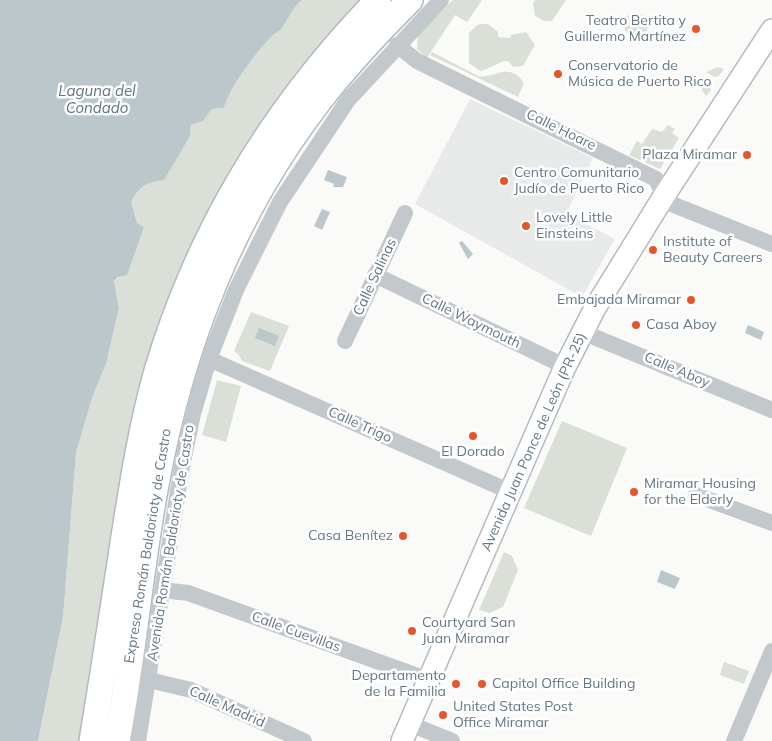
<!DOCTYPE html>
<html>
<head>
<meta charset="utf-8">
<style>
	body { margin:0 }
	canvas { display:block; background:#fafaf8 }
</style>
</head>
<body>
<canvas width="772" height="741"></canvas>
<script>
const c = document.querySelector('canvas').getContext('2d');
c.lineJoin = 'round';
function paint(path, color) { c.fillStyle = color; c.fill(path, 'evenodd'); }
function strokePath(path, color, width, dash) { c.strokeStyle = color; c.lineWidth = width; c.lineCap = dash ? 'butt' : 'round'; c.setLineDash(dash || []); c.stroke(path); }
function write(font, color, halo, rows, align = 'center') {
  c.font = font + ' Mulish,sans-serif'; c.lineWidth = 5; c.setLineDash([]); c.textBaseline = 'middle'; c.strokeStyle = halo; c.fillStyle = color; for (const [text, x, y, turn = 0] of rows) {
    c.save(); c.translate(x, y); c.rotate((+turn || 0) * Math.PI / 180); c.textAlign = isNaN(turn) ? turn : align; if (halo) c.strokeText(text, 0, 0); c.fillText(text, 0, 0); c.restore();
  }
}
paint(new Path2D(`
	M470 99 593 158 566 214 615 239 582 297 415 204Z`), '#e8e9e9');
paint(new Path2D(`
	M302 0H365L272 111 215 198 181 279 84 741H38L63 617 76 453 92 398 106 364 119 308 114 281 122 275 144 227 137 223 131 202 137 189 152 181 190 136 191 125 203 121 212 109 224 108C231 85 255 54 272 36 275 33 279 32 281 29 289 19 292 8 302 0Z
	M453 0H482L467 22 455 15 427 58 417 49 418 34Z
	M535 0H566L552 21H544L535 16 533 3Z
	M624 25a12 12 0 1 1 24 0a12 12 0 1 1-24 0Z
	M483 24H488L498 32V37L510 38 511 35 526 32 535 45 523 66 513 67 508 61C498 61 491 69 480 71L469 63V33L477 25Z
	M432 52 478 76C493 80 508 60 524 83L518 97 430 55Z
	M718 67 724 69 719 76 714 77 706 72Z
	M703 77 710 82 711 90 706 96 702 90Z
	M668 125 675 129 672 133 679 138 660 169 629 155 637 141 642 144 652 129 662 132Z
	M251 312 289 326 270 371 242 361 239 355 234 351Z
	M217 380 241 386 226 442 202 435Z
	M562 421 627 448 591 536 524 508Z
	M504 552 512 556 518 570 503 607 489 613 479 610Z
	M724 662 749 671 744 684 720 675Z`), '#dadfd7');
paint(new Path2D(`
	M0 0H302C292 8 289 19 281 29 279 32 275 33 272 36 255 54 231 85 224 108L212 109 203 121 191 125 190 136 164 180C147 182 139 186 131 202L137 223 144 227 127 275 118 277 114 281 119 308 106 364 92 398 76 453 63 617 38 741H0Z
	M328 170 347 177 343 187H333L334 184 324 180Z
	M322 209 330 212 322 230 314 226Z
	M462 241 473 254 468 259 459 243Z
	M748 325 764 332 761 340 745 333Z
	M259 328 279 336 275 346 255 338Z
	M661 570 680 578 675 589 657 582Z`), '#bbc7cb');
const major = new Path2D(`
	M402 741 564 369 595 308 664 196 772 30`);
const highway = new Path2D(`
	M92 741C103 675 113 609 123 543 132 486 141 427 157 371 199 230 276 105 378 0
	M117 741C133 658 140 573 155 490 180 349 232 214 319 101 347 65 378 32 410 0`);
strokePath(major, '#b5babe', 24);
strokePath(highway, '#b4b9bd', 28);
strokePath(new Path2D(`
	M397 45 417 61 656 179 664 196 674 205 772 244
	M375 275 556 362 564 369
	M582 332 772 410
	M345 341 405 213
	M209 359 511 492
	M696 495 772 523
	M162 590 188 593 429 680
	M149 680 191 690 304 741
	M410 724 452 741
	M138 741 182 466 193 414 209 359 236 290 280 202 348 100 441 0
	M734 741 772 651`), '#c3c8cc', 16);
strokePath(major, '#fff', 21);
strokePath(highway, '#fff', 25);
for (const [x, y, r, color] of [
	[696,29,5,"#e4572e"],
	[558,74,5,"#e4572e"],
	[747,155,5,"#e4572e"],
	[504,181,5,"#e4572e"],
	[526,226,5,"#e4572e"],
	[653,250,5,"#e4572e"],
	[691,300,5,"#e4572e"],
	[636,325,5,"#e4572e"],
	[473,436,5,"#e4572e"],
	[634,492,5,"#e4572e"],
	[403,536,5,"#e4572e"],
	[412,631,5,"#e4572e"],
	[456,684,5,"#e4572e"],
	[482,684,5,"#e4572e"],
	[443,715,5,"#e4572e"]
]) { const dot = new Path2D(); dot.arc(x, y, r, 0, 2 * Math.PI); c.fillStyle = color; c.fill(dot); strokePath(dot, '#fff', 2); }
write('14px', '#657683', '#fff', [
	["Teatro Bertita y",686,21,"right"],
	["Guillermo Martínez",686,37,"right"],
	["Conservatorio de",568,66],
	["Música de Puerto Rico",568,82],
	["Plaza Miramar",737,155,"right"],
	["Centro Comunitario",514,173],
	["Judío de Puerto Rico",514,189],
	["Lovely Little",536,218],
	["Einsteins",536,234],
	["Institute of",663,242],
	["Beauty Careers",663,258],
	["Embajada Miramar",681,300,"right"],
	["Casa Aboy",646,325],
	["El Dorado",473,452,"center"],
	["Miramar Housing",644,484],
	["for the Elderly",644,500],
	["Casa Benítez",393,536,"right"],
	["Courtyard San",422,623],
	["Juan Miramar",422,639],
	["Departamento",446,676,"right"],
	["de la Familia",446,692,"right"],
	["Capitol Office Building",492,684],
	["United States Post",453,707],
	["Office Miramar",453,723]
], 'left');
write('14px', '#657683', '#fff', [
	["Calle Hoare",561,130,26],
	["Calle Salinas",375,277,-65],
	["Calle Waymouth",471,321,26],
	["Calle Aboy",677,370,23],
	["Calle Trigo",360,425,24],
	["Avenida Juan Ponce de León (PR-25)",534,442,-66],
	["Avenida Román Baldorioty de Castro",171,543,-81],
	["Expreso Román Baldorioty de Castro",148,546,-81],
	["Calle Cuevillas",296,632,20],
	["Calle Madrid",227,707,24]
]);
write('italic 15px', '#60757c', '#fff', [
	["Laguna del",97,91],
	["Condado",97,108]
]);
</script>
</body>
</html>
